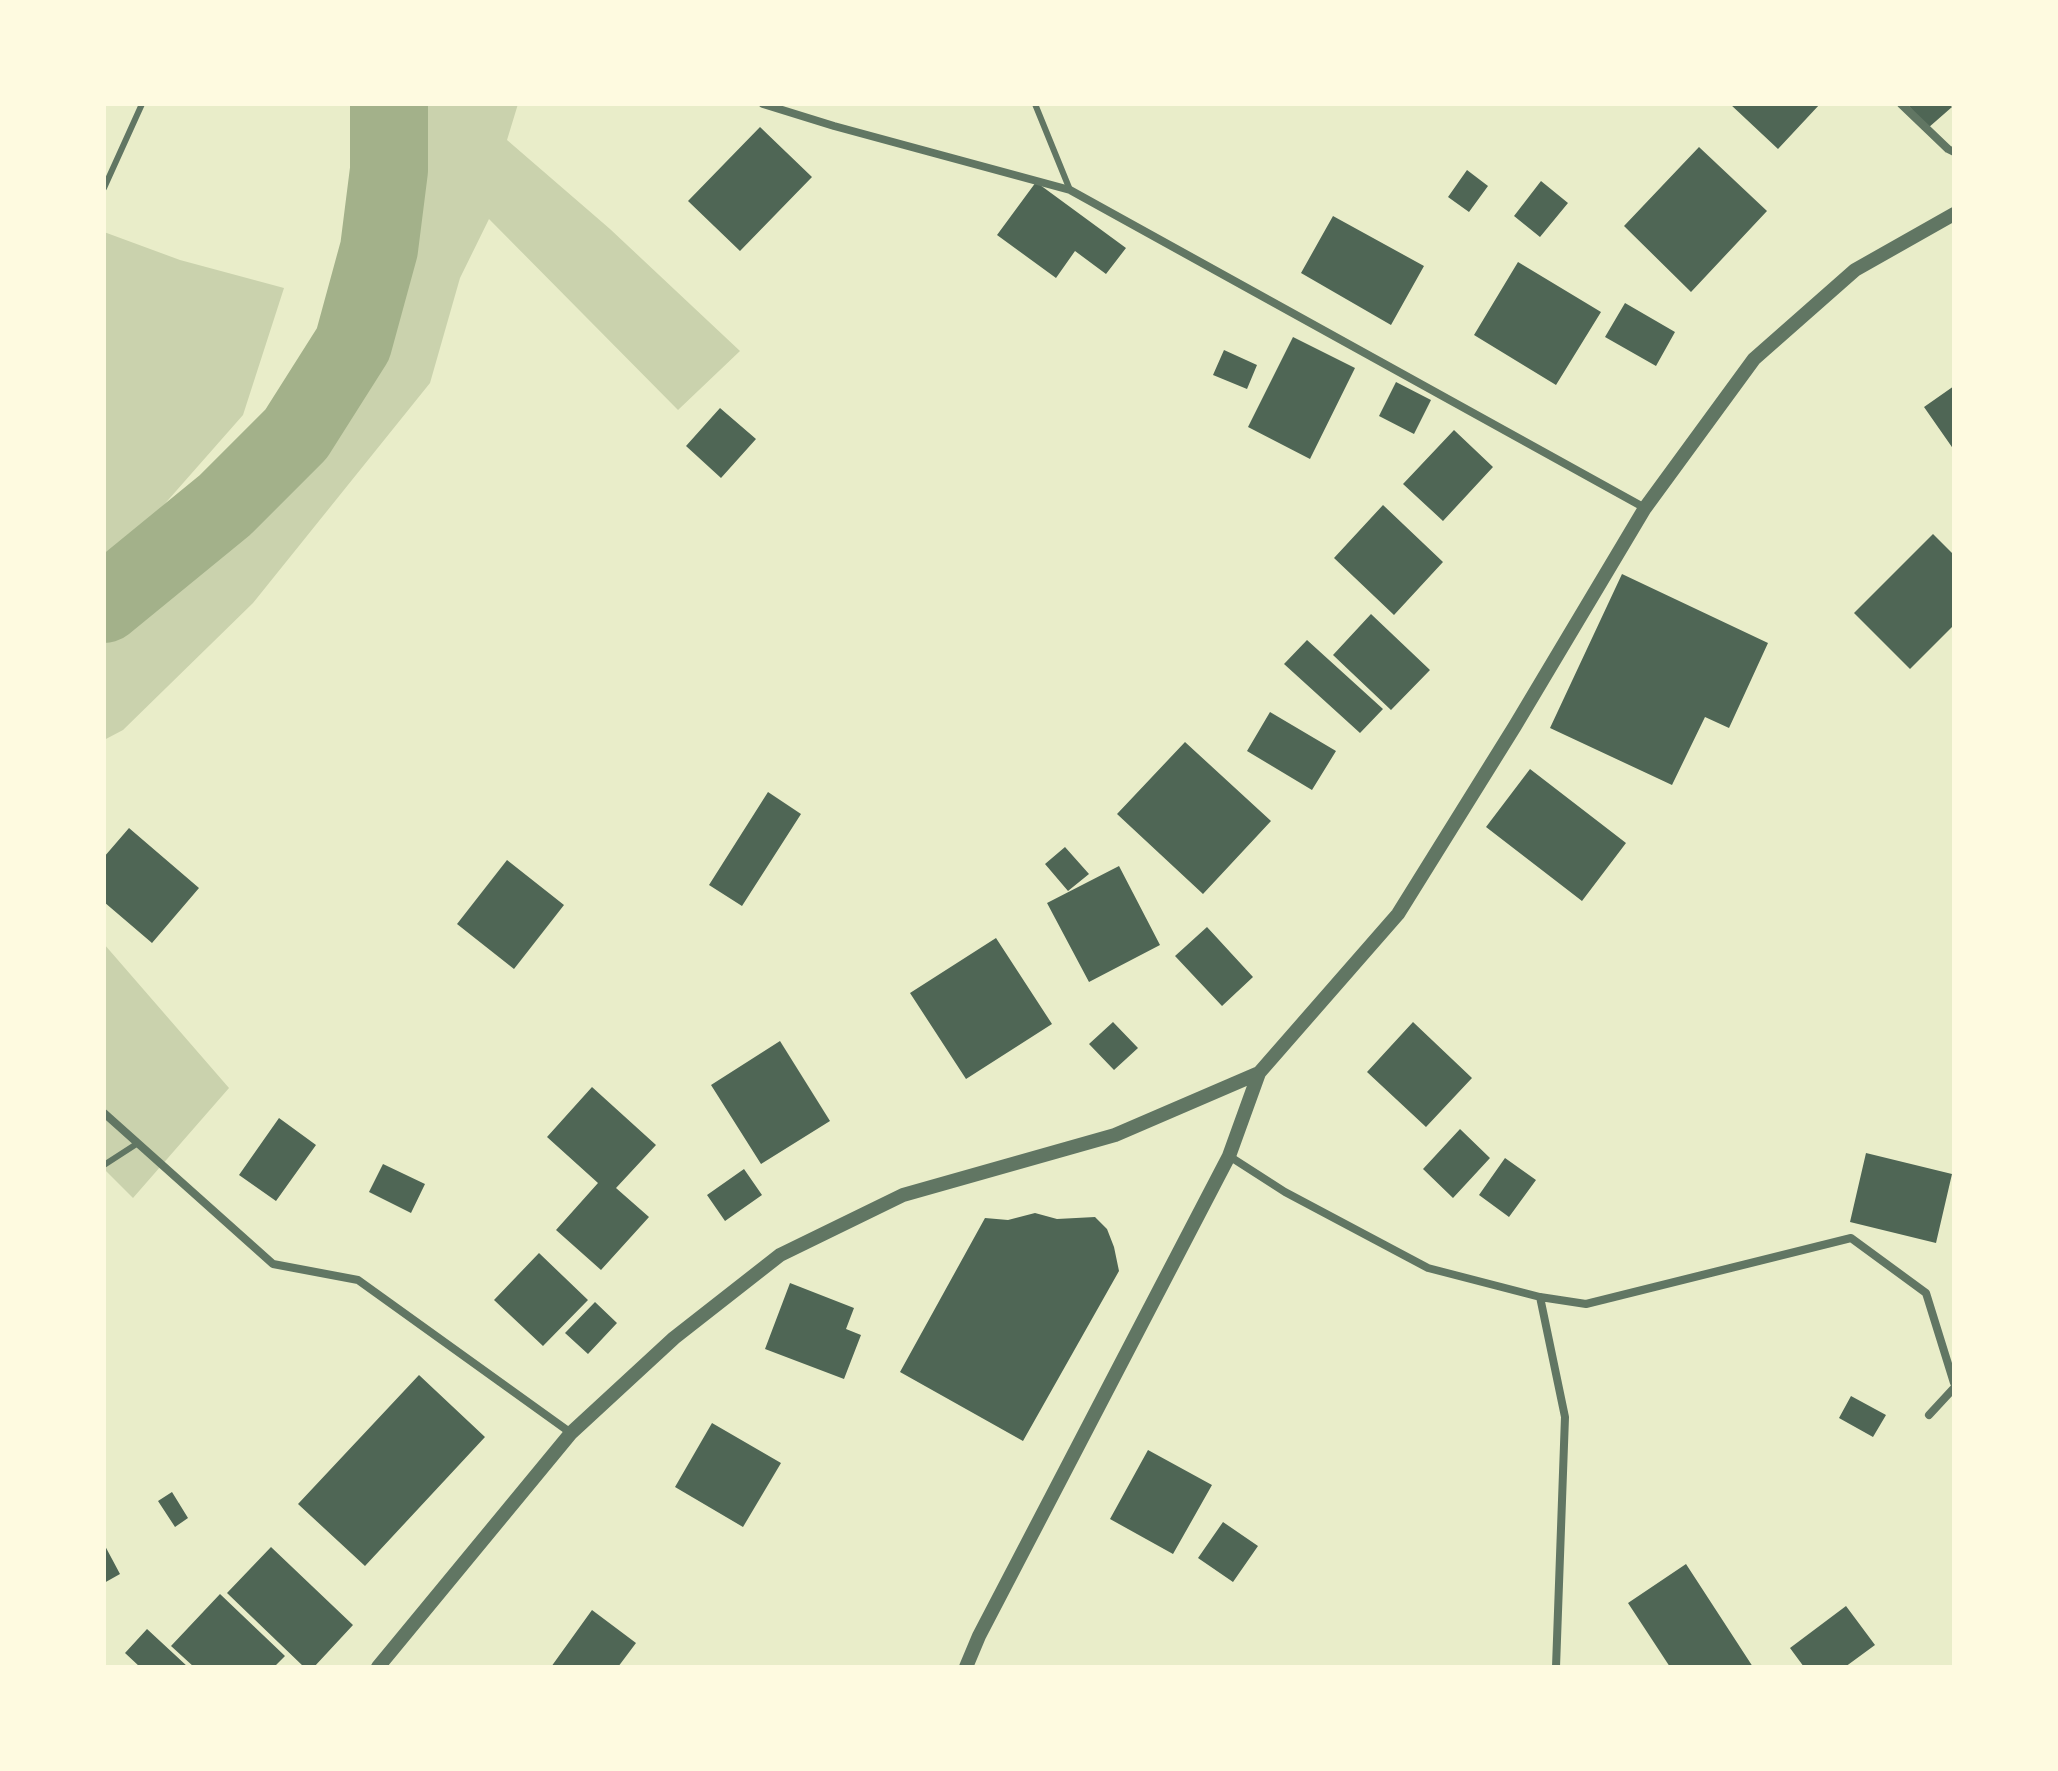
<!DOCTYPE html>
<html>
<head>
<meta charset="utf-8">
<style>
	body { margin:0 }
	#map { position:relative; width:2058px; height:1771px; overflow:hidden; background:#e9edc9; font-family:"Playfair Display",serif }
	canvas { display:block }
	.frame { position:absolute; inset:0; border:106px solid #fefae0; pointer-events:none }
</style>
</head>
<body>
<div id="map">
<canvas width="2058" height="1771"></canvas>
<div class="frame"></div>
</div>
<script>
const c = document.querySelector('canvas').getContext('2d');
c.lineJoin = 'round';
function paint(path, color) { c.fillStyle = color; c.fill(path, 'evenodd'); }
function strokePath(path, color, width, dash) { c.strokeStyle = color; c.lineWidth = width; c.lineCap = dash ? 'butt' : 'round'; c.setLineDash(dash || []); c.stroke(path); }
paint(new Path2D(`
	M416 104H518L507 140 610 229 740 351 678 410 489 219 460 278 430 383 253 603 123 730 104 740V627L203 557 317 453 371 368 393 300Z
	M104 232 180 260 284 288 243 415 125 549 104 561Z
	M104 944 229 1088 133 1198 104 1169Z`), '#cad2ad');
strokePath(new Path2D(`
	M104 604 225 505 296 434 353 344 379 249 389 170V104`), '#a3b18a', 78);
paint(new Path2D(`
	M1730 104H1820L1778 149Z
	M1907 104H1949L1952 107 1928 128Z
	M760 127 812 177 740 251 688 201Z
	M1699 147 1767 211 1691 292 1624 226Z
	M1467 170 1488 186 1469 212 1448 197Z
	M1541 181 1568 203 1540 237 1514 216Z
	M1036 182 1126 248 1106 274 1075 251 1056 278 997 235Z
	M1333 216 1424 266 1391 325 1301 273Z
	M1518 262 1601 312 1556 385 1474 335Z
	M1625 303 1675 332 1656 366 1605 337Z
	M1293 337 1355 368 1310 459 1248 427Z
	M1224 350 1257 365 1247 389 1213 375Z
	M1396 382 1431 400 1414 434 1379 416Z
	M1954 386V450L1924 407Z
	M720 408 756 439 721 478 686 446Z
	M1454 430 1493 467 1443 521 1403 484Z
	M1383 505 1443 562 1394 615 1334 558Z
	M1933 534 1954 555V625L1910 669 1854 613Z
	M1622 574 1768 643 1729 728 1705 717 1672 785 1550 728Z
	M1371 614 1430 670 1391 710 1333 655Z
	M1307 640 1383 709 1360 733 1284 664Z
	M1270 712 1336 751 1312 790 1247 751Z
	M1185 742 1271 821 1203 894 1117 814Z
	M1530 769 1626 843 1582 901 1486 827Z
	M768 792 801 814 742 906 709 885Z
	M129 828 199 888 152 943 104 902V857Z
	M1065 847 1089 874 1068 891 1045 864Z
	M507 860 564 905 514 969 457 924Z
	M1119 866 1160 945 1089 982 1047 903Z
	M1207 927 1253 977 1222 1006 1175 956Z
	M996 938 1052 1024 966 1079 910 993Z
	M1113 1022 1138 1048 1114 1070 1089 1044Z
	M1413 1022 1472 1078 1426 1127 1367 1072Z
	M780 1041 830 1121 761 1164 711 1085Z
	M592 1087 656 1145 616 1188 649 1217 601 1270 556 1230 598 1183 547 1137Z
	M279 1118 316 1145 276 1201 239 1175Z
	M1460 1129 1490 1158 1453 1198 1423 1169Z
	M1866 1153 1952 1174 1936 1243 1850 1222Z
	M1505 1158 1536 1180 1509 1217 1479 1195Z
	M383 1164 425 1184 411 1213 369 1192Z
	M744 1169 762 1195 725 1221 707 1195Z
	M1035 1213 1057 1219 1095 1217 1107 1229 1114 1247 1119 1271 1023 1441 900 1372 985 1218 1008 1220Z
	M539 1253 588 1300 543 1346 494 1300Z
	M790 1283 854 1308 846 1329 861 1335 844 1379 765 1349Z
	M595 1302 617 1323 588 1354 565 1333Z
	M419 1375 485 1437 365 1566 298 1504Z
	M1851 1396 1886 1415 1873 1437 1839 1418Z
	M712 1423 781 1463 743 1527 675 1487Z
	M1148 1450 1212 1485 1173 1554 1110 1519Z
	M172 1492 188 1518 175 1527 158 1501Z
	M1223 1522 1258 1546 1233 1582 1198 1558Z
	M104 1544 120 1574 104 1583Z
	M271 1547 353 1625 314 1667H304L227 1593Z
	M1686 1564 1753 1667H1670L1628 1603Z
	M220 1594 285 1656 274 1667H194L171 1646Z
	M1846 1606 1875 1645 1845 1667H1804L1790 1648Z
	M592 1610 636 1643 618 1667H551Z
	M147 1629 188 1667H140L125 1653Z`), '#4f6655');
strokePath(new Path2D(`
	M1035 104 1070 190
	M104 188 142 104
	M104 1165 138 1143`), '#617663', 6);
strokePath(new Path2D(`
	M763 104 834 126 1070 190 1645 508
	M1901 104 1948 149 1954 152
	M104 1113 273 1264 358 1280 571 1433
	M1229 1156 1285 1192 1428 1268 1540 1297 1586 1304 1851 1238 1926 1293 1954 1383
	M1540 1297 1565 1417 1556 1667
	M1929 1415 1954 1388`), '#617663', 8);
strokePath(new Path2D(`
	M378 1667 571 1433 674 1338 780 1255 903 1195 1115 1135 1259 1073 1398 914 1515 726 1645 508 1754 359 1855 270 1954 214
	M966 1667 979 1636 1229 1156 1259 1073`), '#617663', 14);
</script>
</body>
</html>
